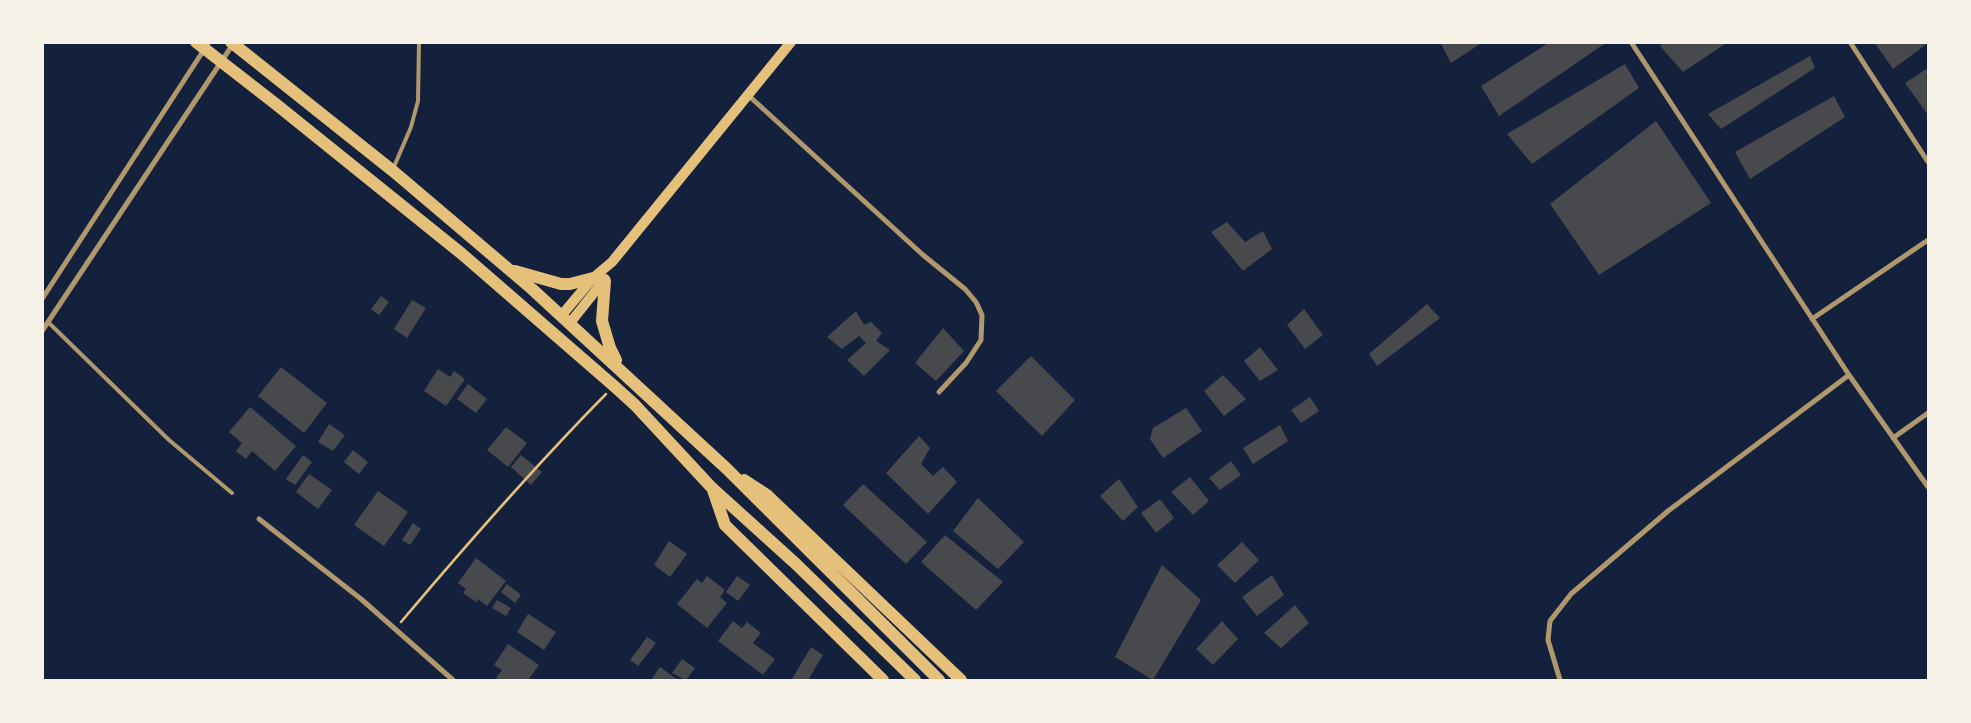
<!DOCTYPE html>
<html>
<head>
<meta charset="utf-8">
<style>
	body { margin:0 }
	#map { position:relative; width:1971px; height:723px; overflow:hidden; background:#14213d; font-family:"DM Sans",sans-serif }
	canvas { display:block }
	.frame { position:absolute; inset:0; border:44px solid #f6f1e7; pointer-events:none }
</style>
</head>
<body>
<div id="map">
<canvas width="1971" height="723"></canvas>
<div class="frame"></div>
</div>
<script>
const c = document.querySelector('canvas').getContext('2d');
c.lineJoin = 'round';
function paint(path, color) { c.fillStyle = color; c.fill(path, 'evenodd'); }
function strokePath(path, color, width, dash) { c.strokeStyle = color; c.lineWidth = width; c.lineCap = dash ? 'butt' : 'round'; c.setLineDash(dash || []); c.stroke(path); }
paint(new Path2D(`
	M1440 42H1483L1451 63Z
	M1550 42H1607L1499 116 1481 86Z
	M1666 42H1728L1683 72 1660 46Z
	M1874 42H1928V43L1893 69Z
	M1810 56 1815 68 1721 129 1708 114Z
	M1625 64 1639 88 1532 164 1507 134Z
	M1928 68V115L1905 83Z
	M1834 96 1845 117 1750 179 1735 152Z
	M1656 121 1711 203 1599 275 1550 204Z
	M1227 222 1245 242 1263 231 1272 249 1243 271 1211 232Z
	M381 296 389 302 379 315 371 309Z
	M412 300 426 308 407 338 394 329Z
	M1427 304 1440 318 1377 366 1369 354Z
	M1304 309 1323 335 1305 349 1287 325Z
	M856 311 864 325 871 322 882 333 876 341 890 350 864 376 847 360 866 343 859 336 842 349 827 337Z
	M943 328 964 351 936 381 915 363Z
	M1260 347 1278 370 1260 381 1244 361Z
	M1031 356 1075 400 1042 436 996 391Z
	M281 367 327 403 304 433 258 396Z
	M438 369 450 377 454 371 465 379 446 406 424 391Z
	M1223 375 1246 399 1224 416 1204 391Z
	M468 384 487 399 476 413 457 399Z
	M1310 397 1319 411 1301 423 1291 410Z
	M250 407 296 446 275 471 252 451 246 459 236 451 242 443 229 432Z
	M1186 408 1202 431 1163 458 1150 439 1153 428Z
	M329 424 345 435 333 451 318 442Z
	M1280 425 1288 441 1253 464 1243 448Z
	M506 427 527 443 508 467 487 450Z
	M919 436 930 448 921 464 933 476 943 467 957 482 928 514 886 473Z
	M353 450 368 462 359 474 344 462Z
	M303 455 312 462 295 485 286 479Z
	M521 455 542 472 531 485 511 467Z
	M1231 461 1241 475 1220 490 1209 478Z
	M309 474 332 490 318 509 296 492Z
	M1190 477 1209 501 1193 515 1171 492Z
	M1119 479 1138 507 1123 521 1100 496Z
	M863 484 927 542 906 564 843 505Z
	M378 491 408 512 384 546 354 525Z
	M978 498 1024 542 998 569 953 531Z
	M1160 499 1174 518 1156 533 1141 513Z
	M413 523 421 529 410 545 402 540Z
	M945 535 1003 582 976 610 921 562Z
	M669 541 687 554 670 577 654 565Z
	M1242 542 1259 560 1235 583 1217 565Z
	M476 558 506 581 487 606 478 599 476 602 463 593 466 589 458 583Z
	M1162 565 1201 600 1153 680 1115 657Z
	M1272 575 1284 595 1257 616 1242 597Z
	M707 576 725 590 720 597 727 603 707 628 677 604 697 579 702 583Z
	M737 576 750 585 738 601 726 592Z
	M507 584 521 595 515 603 501 592Z
	M497 600 511 608 506 616 492 608Z
	M1295 605 1309 623 1281 648 1264 633Z
	M528 614 556 632 544 650 517 632Z
	M733 621 742 628 747 622 761 633 753 643 775 659 763 675 718 641Z
	M1222 621 1238 639 1213 665 1196 649Z
	M647 637 656 643 638 666 630 660Z
	M508 644 539 665 528 680H500L496 678 502 670 494 665Z
	M811 647 823 655 808 680H794L792 679Z
	M682 659 695 668 686 680 672 673Z
	M660 667 678 680H651Z`), '#48494c');
strokePath(new Path2D(`
	M401 622C467 544 534 467 606 394`), '#e5c07b', 2.5);
strokePath(new Path2D(`
	M393 169 411 127 418 101 419 42
	M48 322 169 440 232 493`), '#b1986c', 4);
strokePath(new Path2D(`
	M1631 42 1849 375 1928 487
	M1850 42 1928 162
	M748 95 923 255 965 289 976 302 982 315 981 340 966 363 939 392
	M42 299 209 42
	M1812 319 1928 240
	M42 331 233 44
	M1893 438 1928 413
	M259 519 361 599 453 680
	M1560 680 1548 640 1550 621 1571 594 1668 511 1849 375`), '#b1986c', 5);
strokePath(new Path2D(`
	M561 316 593 278 612 262 791 42
	M570 323 605 279`), '#e5c07b', 10);
strokePath(new Path2D(`
	M196 42 277 105 462 254 614 386 635 405 712 488 796 564 915 680
	M231 42 393 171 532 289 727 469 939 680
	M515 271 561 284H570L593 278
	M605 281 602 321 610 348 616 360
	M744 480 767 495 961 680
	M713 490 725 525 883 680`), '#e5c07b', 12);
</script>
</body>
</html>
